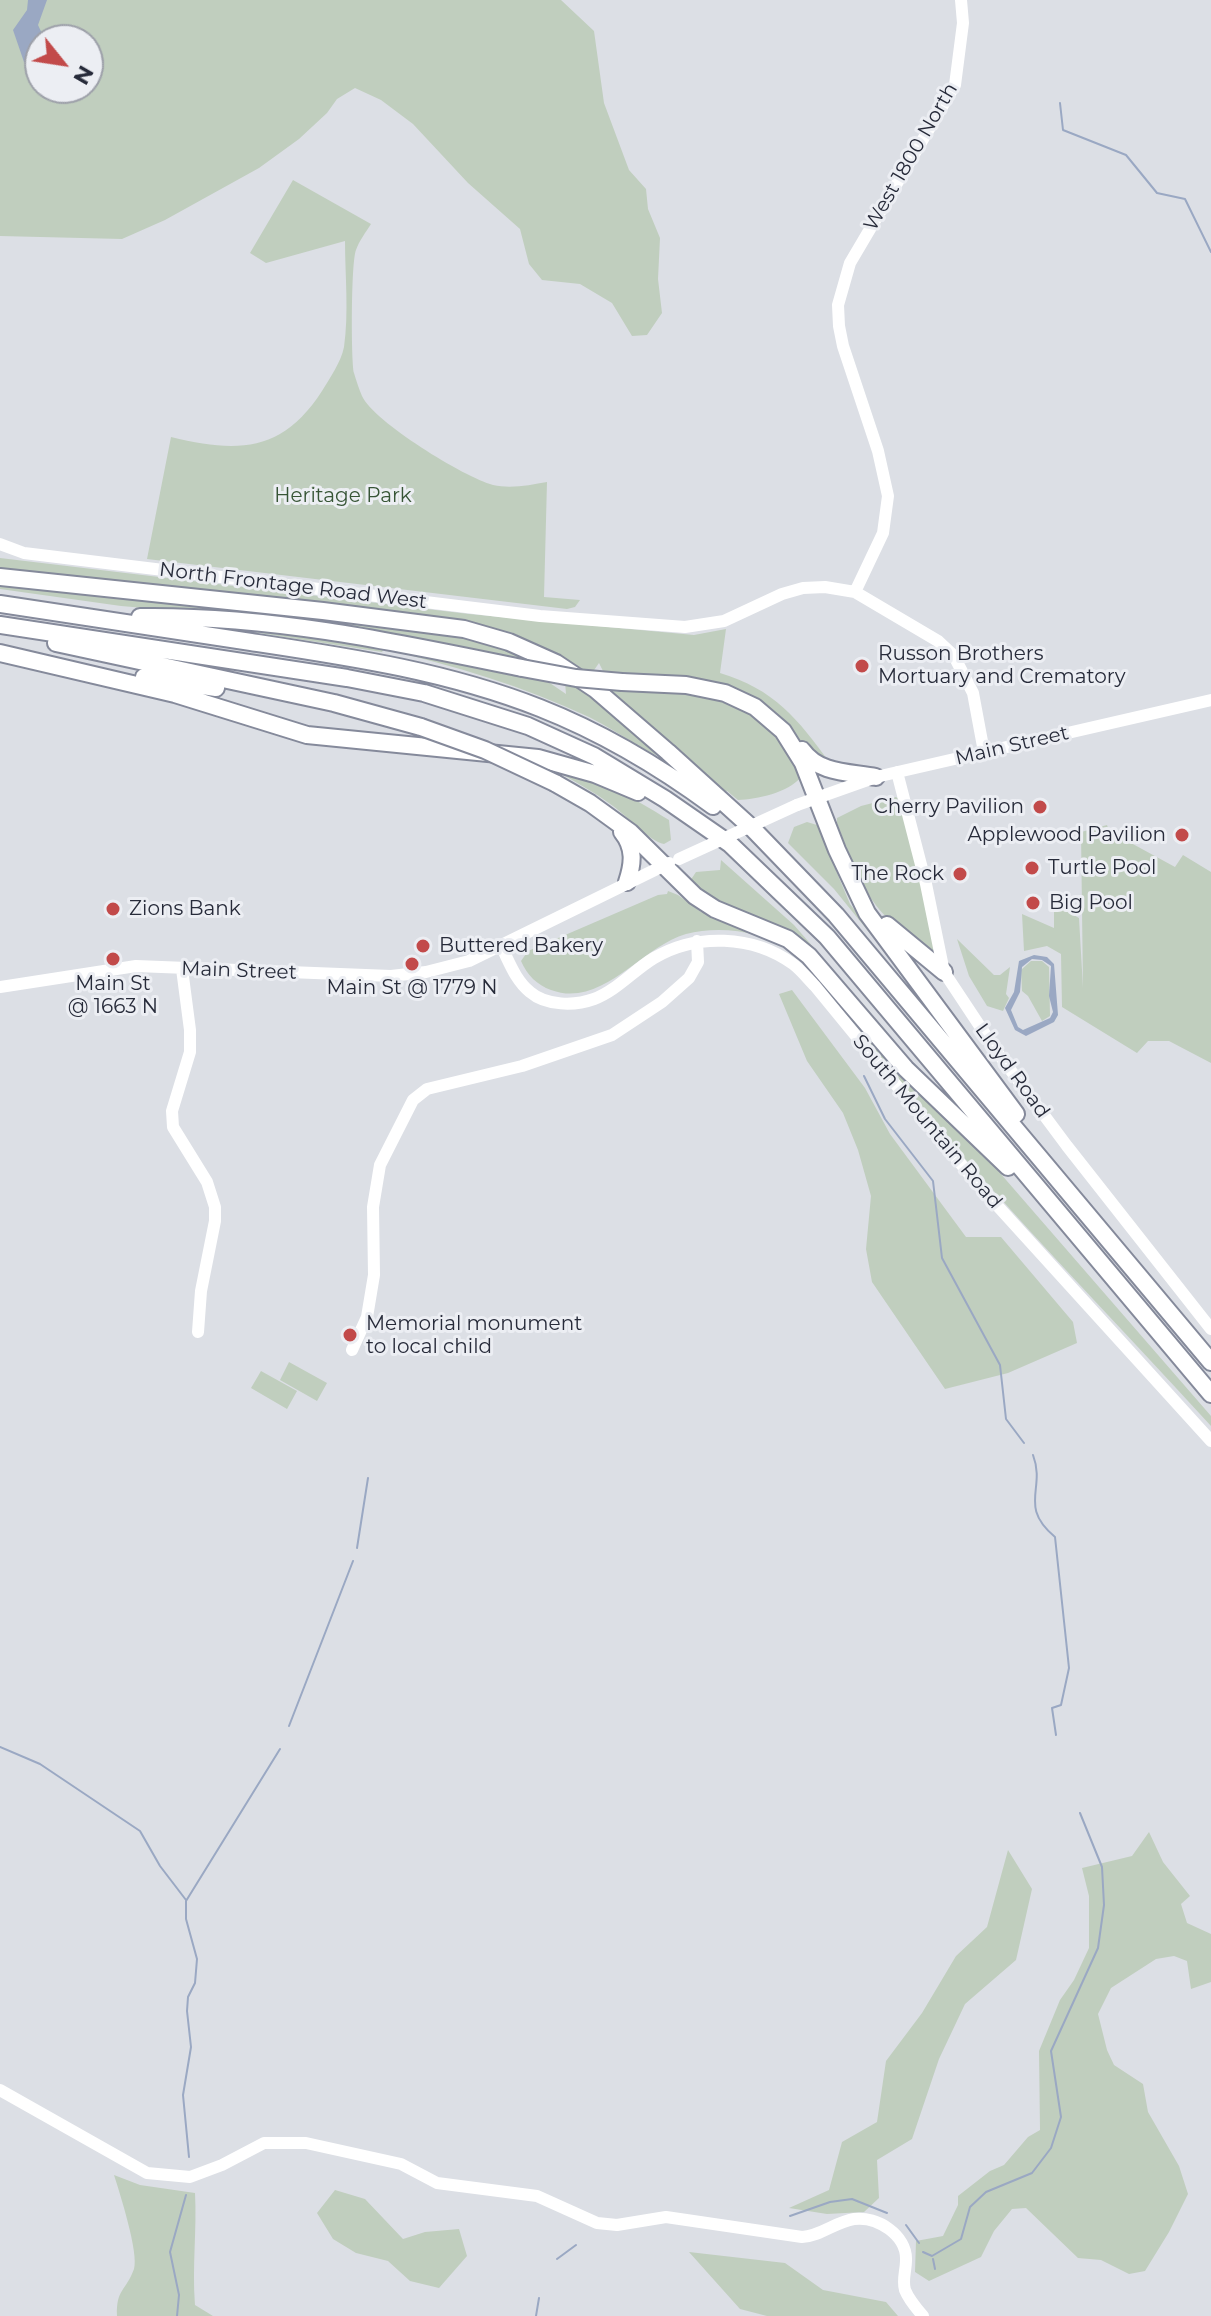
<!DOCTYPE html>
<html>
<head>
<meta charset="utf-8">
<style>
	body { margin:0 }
	#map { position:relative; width:1211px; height:2316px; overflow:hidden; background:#dcdfe5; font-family:Montserrat,sans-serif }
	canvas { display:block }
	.north { position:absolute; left:24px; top:24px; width:80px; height:80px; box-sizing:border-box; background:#eceef3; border:2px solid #9da0a9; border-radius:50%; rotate:120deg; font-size:22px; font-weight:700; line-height:32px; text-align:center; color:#272b3a }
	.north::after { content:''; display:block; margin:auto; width:28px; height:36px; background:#c24a4a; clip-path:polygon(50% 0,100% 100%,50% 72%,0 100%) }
</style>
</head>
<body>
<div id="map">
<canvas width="1211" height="2316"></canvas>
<div class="north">N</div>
</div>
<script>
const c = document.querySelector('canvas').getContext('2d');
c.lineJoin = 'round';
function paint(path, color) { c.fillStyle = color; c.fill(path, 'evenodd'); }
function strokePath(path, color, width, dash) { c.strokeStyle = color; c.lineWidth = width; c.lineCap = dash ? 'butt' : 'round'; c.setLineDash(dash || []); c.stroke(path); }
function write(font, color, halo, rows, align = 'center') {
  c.font = font + ' Montserrat,sans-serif'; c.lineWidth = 6; c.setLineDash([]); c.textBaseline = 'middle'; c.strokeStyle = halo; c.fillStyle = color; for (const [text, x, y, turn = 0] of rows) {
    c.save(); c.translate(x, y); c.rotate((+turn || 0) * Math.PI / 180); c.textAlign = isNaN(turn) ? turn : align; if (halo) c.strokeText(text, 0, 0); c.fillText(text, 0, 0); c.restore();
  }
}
paint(new Path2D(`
	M0 0H561L594 31 604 103 629 170 646 189 648 209 660 238 658 279 662 313 647 335 632 336 612 303 580 284 542 280 529 264 520 229 468 183 413 124 381 100 355 88 337 99 327 113 299 139 259 168 165 220 122 239 0 236ZM40 40H88V88H40Z
	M293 180 371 224C366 232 359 241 356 250 351 262 351 359 354 373 356 380 359 389 362 396 374 422 464 477 493 485 511 489 530 485 547 482L544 597 580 600 575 607 567 609 147 559 171 437C237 453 282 453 322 391 330 378 341 362 344 347 349 313 345 275 345 241L266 263 250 253Z
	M0 558 469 614 694 635 726 629 720 673C774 689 798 719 830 763 824 760 814 756 809 751 796 739 789 723 772 709 724 671 663 678 605 675L599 663 592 673 580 671 529 644 0 570Z
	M0 582 461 634 517 652 542 665 389 633 324 623 121 606 0 589Z
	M220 627H275L544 679 566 694 565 682 576 683 671 762C642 750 617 731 589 717 523 686 455 666 384 649L382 652Z
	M609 687C687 690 771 688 801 777 788 793 757 799 738 800L727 791 724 793 608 691Z
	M552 769C594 776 634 798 669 820L671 840 664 844C649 841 627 816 613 806 594 792 573 780 552 769Z
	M896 797 901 801 921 874 935 954C870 913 864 893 837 823V818L861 806Z
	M807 822 817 825 850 904 970 1057 834 889 788 843 794 827Z
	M1107 825 1109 831 1175 867 1183 855 1211 872V1063L1169 1041H1148L1137 1053 1062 1007 1061 954 1047 946 1024 951 1022 914 1054 928V904L1079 918 1083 988 1081 832Z
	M721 860 794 925 889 1034 788 931 711 898 690 881 696 872 720 870Z
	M668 891 678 895 701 912 768 936 797 953 987 1158 1211 1416V1426C1116 1322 1015 1219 922 1109 896 1078 872 1046 847 1014 830 992 814 967 791 951 762 931 720 925 686 934 641 947 602 1009 551 990 537 985 527 975 521 961L528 951 658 895 667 894Z
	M957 939 994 975H1000L1010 967 1006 994 1009 998 1003 1011 987 1006 969 976Z
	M1031 961H1042L1049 967 1050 1016 1042 1021 1028 996 1022 991 1021 970Z
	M792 990 865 1088 890 1134 966 1237H1001L1073 1322 1077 1343 1008 1373 945 1389 872 1282 866 1249 871 1196 858 1150 843 1113 807 1061 779 994Z
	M289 1362 327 1383 317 1401 280 1380Z
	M261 1371 297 1391 287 1409 251 1388Z
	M1149 1832 1163 1862 1190 1896 1181 1904 1187 1923 1211 1934V1982L1191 1989 1187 1961 1174 1956 1156 1959 1111 1988 1098 2014 1107 2050 1114 2065 1143 2084 1148 2112 1179 2166 1188 2194 1169 2232 1145 2271 1129 2274 1101 2260 1078 2258 1026 2208 1012 2209 994 2231 981 2257 929 2281 915 2272 916 2241 943 2236 958 2205V2196L990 2171 1004 2165 1028 2137 1040 2130 1039 2051 1060 2000 1074 1980 1089 1948V1896L1082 1868 1132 1856Z
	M1008 1850 1032 1889 1016 1960 965 2004 939 2059 912 2139 877 2160 879 2198 864 2212 827 2214 789 2208 829 2190 842 2142 877 2122 886 2061 922 2013 956 1956 987 1927Z
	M114 2175 140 2185 195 2193C197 2230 192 2267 195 2305L213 2316H117C116 2289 126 2291 134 2269 139 2253 120 2194 114 2175Z
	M335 2190 365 2199 403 2239 425 2232 459 2229 467 2256 439 2288 410 2281 388 2261 356 2253 333 2239 317 2213Z
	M689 2252 785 2263 823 2290 886 2302 898 2316H767L740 2309Z`), '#c0cebe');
paint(new Path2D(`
	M28 0H47L38 25 45 40H40V67L33 70 24 62 13 30 27 10Z
	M1034 955 1047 957 1054 964 1058 1015 1054 1022 1026 1036 1015 1030 1005 1008 1014 992 1019 961ZM1032 959 1042 960 1051 966 1049 996 1053 1012 1050 1018 1023 1030 1018 1027 1011 1010 1020 992 1022 967Z`), '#9aa8c3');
strokePath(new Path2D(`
	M1060 103 1063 130 1126 155 1157 193 1185 199 1211 252
	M864 1076 885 1119 933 1181 942 1258 1000 1365 1006 1419 1024 1443
	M1033 1455C1046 1489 1018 1506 1055 1537L1069 1668 1061 1705 1052 1708 1056 1735
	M357 1548 368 1478
	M289 1726 353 1561
	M0 1747 40 1764 140 1831 160 1866 186 1900
	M189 2157 183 2095 191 2047 187 2011 188 1997 195 1983 197 1959 186 1919V1901L280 1749
	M790 2216 830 2202 852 2199 887 2213
	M906 2225 919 2243
	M923 2252 932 2256 961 2239 970 2207 986 2192 1032 2173 1051 2148 1061 2117 1051 2051 1098 1948 1104 1905 1102 1867 1080 1813
	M557 2259 576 2245
	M933 2259 935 2269
	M177 2316 179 2295 170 2252 186 2195
	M536 2316 539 2298`), '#9aa8c3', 2);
const highway = new Path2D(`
	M0 577 323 611 464 629 509 642 556 663 595 689 668 752 753 829 836 915 1211 1362
	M0 604C84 617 168 629 251 642 350 657 446 671 540 708 601 732 660 767 713 806
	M140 617C270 615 396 642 522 668
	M0 625 347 678 424 693 528 726 594 756 665 799 730 844 827 937 1211 1394
	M56 643 334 703 421 727
	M0 653 175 694 307 735 538 758 595 774 638 792
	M144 677 216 688
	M622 682 686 685 725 693 755 707 783 731 803 763 837 850 867 913 1016 1114
	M802 750C819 774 849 772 876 777
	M555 783 590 803 630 832 695 896 715 909 788 939 809 956 906 1069 1008 1167
	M622 832C635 848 633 864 627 882
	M887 925 944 972`);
strokePath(highway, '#858a9b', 20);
strokePath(new Path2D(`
	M0 544 24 553 540 616 685 627 724 621 782 594 803 588 825 587 855 592 938 641 954 656 973 693 984 752
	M855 592 883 533 888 496 878 451 843 346 839 326 838 305 850 263 955 85 963 23 961 0
	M897 772 926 884 944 972 997 1052 1067 1146 1211 1329
	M797 805 876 777 1211 700
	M501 946C509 961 515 980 530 992 546 1006 575 1006 594 999 616 991 634 970 654 958 696 933 753 935 793 964 801 970 808 979 815 986L974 1180 1211 1441
	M182 969 190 1030V1052L172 1111 173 1127 207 1182 215 1207V1221L201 1291 198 1332
	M0 987 136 966 391 976 426 972 469 961 669 863
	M352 1350 367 1317 374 1275 373 1207 380 1165 413 1100 427 1089 522 1066 612 1035 662 1002 689 978 698 962 697 941
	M0 2090 147 2173 190 2177 222 2165 264 2143H306L401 2164 437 2183 537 2196 597 2223 617 2225 666 2217 802 2237C821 2236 835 2222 854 2219 877 2216 907 2235 906 2260 906 2271 902 2280 905 2290 909 2300 916 2308 923 2316`), '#fff', 12);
strokePath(highway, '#fff', 16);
const highwayBridge = new Path2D(`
	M522 668 576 678 622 682
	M421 727 485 750 555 783`);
strokePath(highwayBridge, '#858a9b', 20, []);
strokePath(new Path2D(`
	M679 859 797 805`), '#fff', 12);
strokePath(highwayBridge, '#fff', 16);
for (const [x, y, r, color] of [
	[862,666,8,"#c24a4a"],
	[1040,807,8,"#c24a4a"],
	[1182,835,8,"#c24a4a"],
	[1032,868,8,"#c24a4a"],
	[960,874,8,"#c24a4a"],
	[1033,903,8,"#c24a4a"],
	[113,909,8,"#c24a4a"],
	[423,946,8,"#c24a4a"],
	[113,959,8,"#c24a4a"],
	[412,964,8,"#c24a4a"],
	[350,1335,8,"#c24a4a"]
]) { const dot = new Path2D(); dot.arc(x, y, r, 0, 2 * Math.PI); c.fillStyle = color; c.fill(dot); strokePath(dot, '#eceef3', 3); }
write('20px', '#272b3a', '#eceef3', [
	["West 1800 North",911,157,-60],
	["North Frontage Road West",293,586,7],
	["Main Street",1012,746,-13],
	["Main Street",239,971,2],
	["Lloyd Road",1012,1071,54],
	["South Mountain Road",927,1122,50]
]);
write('20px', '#375536', '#eceef3', [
	["Heritage Park",343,496]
]);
write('20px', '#272b3a', '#eceef3', [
	["Russon Brothers",878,654],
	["Mortuary and Crematory",878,677],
	["Cherry Pavilion",1024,807,"right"],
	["Applewood Pavilion",1166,835,"right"],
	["Turtle Pool",1048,868],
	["The Rock",944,874,"right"],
	["Big Pool",1049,903],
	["Zions Bank",129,909],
	["Buttered Bakery",439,946],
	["Main St",113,984,"center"],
	["@ 1663 N",113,1007,"center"],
	["Main St @ 1779 N",412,988,"center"],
	["Memorial monument",366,1324],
	["to local child",366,1347]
], 'left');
</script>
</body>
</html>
